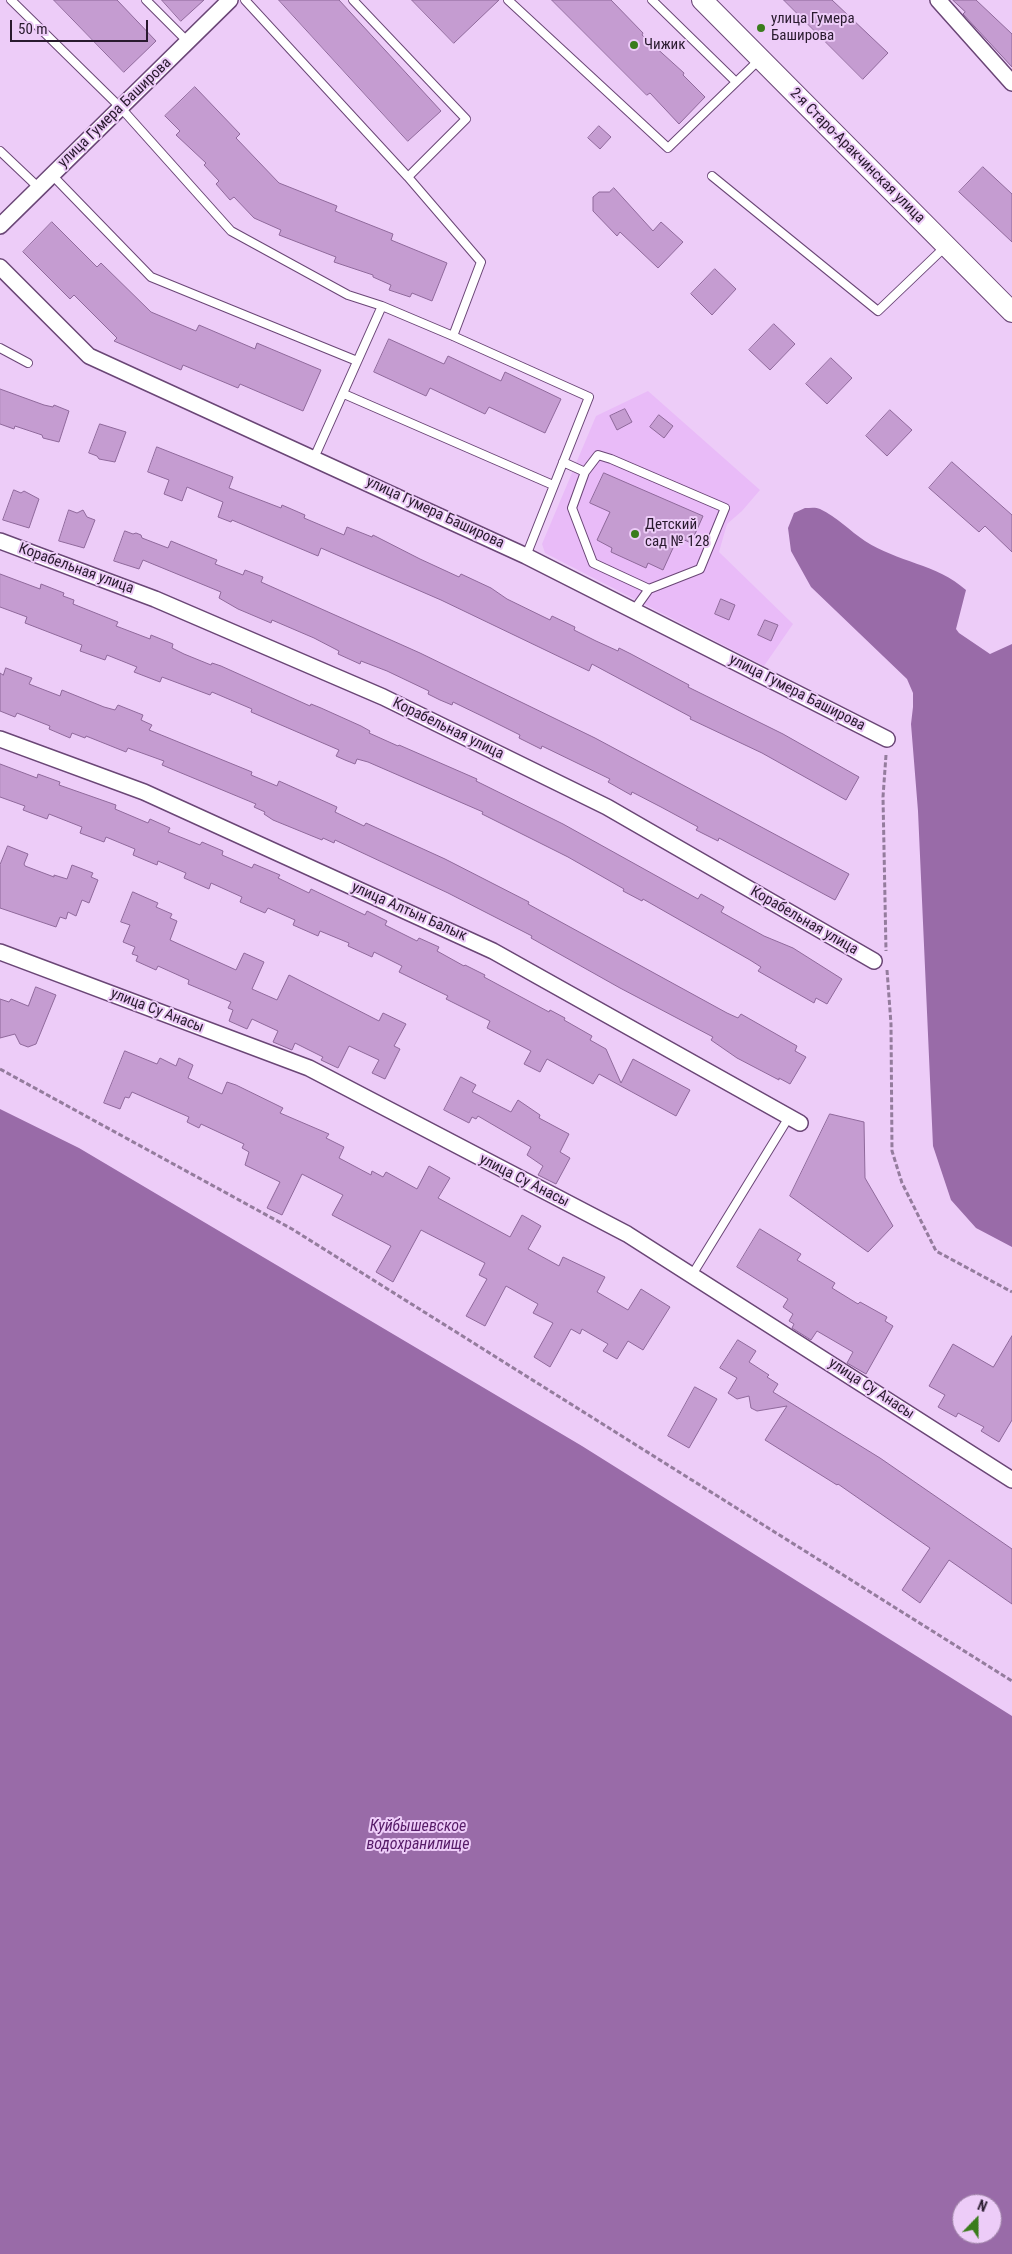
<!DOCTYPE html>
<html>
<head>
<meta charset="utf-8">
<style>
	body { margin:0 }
	#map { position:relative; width:1012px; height:2254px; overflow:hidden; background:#edccf8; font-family:"Roboto Condensed",sans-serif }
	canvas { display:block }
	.north { position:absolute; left:952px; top:2194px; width:50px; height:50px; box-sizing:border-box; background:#edccf8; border:1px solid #9f85a7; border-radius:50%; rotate:22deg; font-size:14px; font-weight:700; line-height:20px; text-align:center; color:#291a2e }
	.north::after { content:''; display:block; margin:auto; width:18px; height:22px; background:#3a7c1c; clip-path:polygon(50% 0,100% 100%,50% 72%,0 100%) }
	.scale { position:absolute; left:10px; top:20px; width:138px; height:22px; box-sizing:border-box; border:2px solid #291a2e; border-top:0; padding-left:6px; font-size:15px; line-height:18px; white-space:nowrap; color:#291a2e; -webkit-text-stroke:4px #edccf8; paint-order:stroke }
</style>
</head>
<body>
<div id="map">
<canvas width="1012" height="2254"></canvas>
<div class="north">N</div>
<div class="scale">50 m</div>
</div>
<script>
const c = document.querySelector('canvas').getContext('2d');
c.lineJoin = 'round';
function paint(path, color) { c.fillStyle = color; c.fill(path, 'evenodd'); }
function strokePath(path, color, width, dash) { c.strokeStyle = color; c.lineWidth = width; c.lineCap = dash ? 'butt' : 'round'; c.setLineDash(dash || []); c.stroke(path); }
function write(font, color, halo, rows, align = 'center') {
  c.font = font + ' "Roboto Condensed",sans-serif'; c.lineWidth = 4; c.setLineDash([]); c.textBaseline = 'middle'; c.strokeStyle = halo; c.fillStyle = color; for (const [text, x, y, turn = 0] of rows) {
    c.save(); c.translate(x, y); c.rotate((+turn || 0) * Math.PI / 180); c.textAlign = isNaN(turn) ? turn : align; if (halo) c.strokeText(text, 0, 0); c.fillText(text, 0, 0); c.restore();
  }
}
paint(new Path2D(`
	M648 391 760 490 742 511 727 524 719 552 793 624 764 666 545 553 542 544 596 416Z`), '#e9bbf8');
paint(new Path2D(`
	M805 508C810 508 816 507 820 509 837 517 850 531 865 541 897 562 937 564 966 590L956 629 959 633 990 654 1012 644V1247L976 1228 951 1200 933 1146 918 811 911 724 913 707V693L907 679 811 587 791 551 788 528 794 513Z
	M0 1109 79 1148 582 1446 1012 1716V2254H0ZM962 2204H992V2234H962Z`), '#996ba8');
const building = new Path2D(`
	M54 0H117L156 41 124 72Z
	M162 0H204L181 21Z
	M279 0H339L441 111 408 141Z
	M412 0H499L454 43Z
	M552 0H611L643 33 642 35 684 73 683 75 705 97 679 124 650 93 647 95Z
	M784 0H832L888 53 863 79Z
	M953 0H976L1012 34V67L963 14 965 12Z
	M195 87 240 134 236 138 279 183 337 206 335 211 393 234 391 240 447 263 432 301 412 293 410 297 389 290 391 285 373 277V275L334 262 336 257 279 235 281 230 254 218 234 197 230 200 216 184 219 181 204 165 206 163 176 135 180 131 165 116Z
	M599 126 611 137 600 149 588 138Z
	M983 167 1012 194V242L959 192Z
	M614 188 653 231 661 222 683 242 658 268 620 232 617 236 593 211V197L599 192H609Z
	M52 222 97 267 101 263 151 312 196 331 199 325 255 349 257 343 321 370 303 411 240 384 238 388 183 365 181 370 114 341 117 338 74 295 70 299 23 252Z
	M715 269 736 289 712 315 691 294Z
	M774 324 795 344 770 370 749 350Z
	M389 339 444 364 448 356 501 381 505 372 561 399 545 433 489 407 485 414 430 388 426 396 374 372Z
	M831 358 852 378 827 404 806 384Z
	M0 389 44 405 53 407 54 405 69 411 59 442 43 438 42 435 15 426 14 429 0 424Z
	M625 409 632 422 617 430 610 416Z
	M890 410 912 430 887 456 866 436Z
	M659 415 673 426 664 438 650 427Z
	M100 424 126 432 115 462 99 459 97 456 89 453Z
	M157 447 233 477 229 488 281 508 282 505 305 515 304 518 344 535 347 527 372 537 373 535 420 559 459 577 461 574 491 588 507 599 550 620 552 616 575 627 574 630 596 641 618 651 619 648 631 654 689 685 688 687 783 734 859 777 846 800 762 753 690 719 691 717 592 664 589 671 441 600 321 548 318 556 232 520 231 522 218 517 223 502 206 495 187 487 182 501 164 494 169 480 148 472Z
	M952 462 1012 515V552L985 526 979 532 929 488Z
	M604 473 703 516 691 543 678 537 663 570 648 563 646 568 611 552 612 548 597 540 610 512 590 503Z
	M14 490 21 493 24 491 39 499 29 528 3 520Z
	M69 510 77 513 83 510 87 517 95 520 84 548 59 541Z
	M125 531 133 534 136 533 141 535 142 538 168 548 171 541 217 560 215 564 243 575 245 570 263 577 261 582 420 653 595 738 849 874 835 900 719 838 718 841 696 830 698 827 661 807 632 792 631 795 608 782 610 779 542 746 541 749 519 738 520 735 484 717 453 702 452 705 440 700 428 694 429 691 387 671 361 661 360 664 338 654 339 651 314 638 272 620 271 623 238 609 219 598 221 592 143 560 139 569 114 561Z
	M0 574 40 589 41 584 64 593 63 596 74 600 73 604 118 622 116 626 150 639 151 635 173 644 172 648 184 654 211 665 212 663 221 666 310 706 311 704 321 708 361 726 370 731 369 733 398 746 399 745 477 779 476 781 563 824 698 899 701 894 724 907 721 912 764 936 793 948 842 979 827 1004 816 998 814 1003 758 971 761 967 750 960 643 899 642 901 623 891 624 889 568 857 482 814 483 812 368 762 357 759 355 764 345 760 336 756 339 750 251 712 252 709 212 692 210 695 162 677 160 682 134 672 137 667 107 655 105 660 80 651 82 645 25 623 27 617 0 607Z
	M721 599 735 605 729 620 715 614Z
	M765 620 778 625 771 641 758 635Z
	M6 668 32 678 29 684 60 696 62 690 104 707 115 710 118 705 143 715 141 720 152 725 149 730 252 772 251 775 277 786 279 781 337 807 335 812 364 826 366 823 445 859 529 902 528 904 727 1013 738 1018 741 1014 797 1046 795 1051 806 1057 790 1084 779 1078V1080L737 1058 711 1040 713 1037 620 988 531 938 532 936 448 893 335 840 334 843 323 838 322 840 273 820 264 814 265 812 254 807 256 804 162 765 164 761 128 748 126 752 86 736 85 738 72 733 70 738 49 729 50 726 17 713 15 717 0 711V673L3 675Z
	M0 764 37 778 38 774 60 782 59 785 116 805 115 809 148 823 150 819 170 828 168 832 200 845 202 842 223 851 222 855 252 868 254 864 280 875 278 878 309 893 311 889 365 915 367 911 387 921 385 925 417 941 419 938 439 947 437 951 464 966 465 965 485 975 484 977 549 1012 550 1010 565 1018 564 1020 592 1036 590 1040 606 1049 621 1083 633 1059 690 1090 676 1116 599 1074 593 1084 547 1059 540 1072 524 1064 531 1051 487 1028 490 1021 446 999 448 996 399 972 402 966 374 952 372 957 348 946 349 943 320 931 318 936 293 925 295 920 268 908 265 913 240 902 242 897 211 883 209 889 184 878 186 873 158 861 157 865 133 855 135 849 106 837 104 842 80 833 82 827 49 814 47 819 23 810 25 806 0 797Z
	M8 846 28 854 24 864 25 866 54 877V875L67 879 72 865 93 873 91 877 98 880 89 903 82 900 76 916 68 912 66 919 60 917 56 927 0 908V865Z
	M133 892 158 903 156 907 172 914 170 918 177 921 170 940 236 970 244 953 264 962 252 989 277 1000 289 975 379 1021 383 1013 406 1024 394 1046 400 1049 385 1079 372 1073 379 1060 349 1046 338 1068 321 1060 323 1057 295 1043 292 1050 273 1042 278 1031 252 1019 247 1029 229 1021 233 1010 228 1008 231 1002 188 984 189 980 158 966 156 970 136 961 138 956 132 954 135 947 123 942 130 925 121 922Z
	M36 987 56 995 36 1044 28 1047 20 1044 15 1034 0 1038V999L9 1002 11 999 28 1006Z
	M125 1051 157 1064 160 1058 176 1066 179 1058 193 1065 188 1078 222 1094 227 1082 236 1085 283 1108 280 1113 329 1134 326 1138 344 1147 339 1158 371 1175 372 1171 383 1177 386 1172 417 1189 429 1166 450 1178 438 1198 510 1237 522 1215 541 1226 528 1249 559 1266 563 1257 605 1277 597 1292 628 1310 641 1289 670 1307 643 1350 628 1341 617 1359 603 1351 608 1344 582 1329 580 1334 571 1329 550 1367 534 1357 553 1323 533 1313 538 1304 506 1286 485 1326 466 1316 487 1279 479 1275 485 1263 421 1230 393 1282 376 1272 391 1246 332 1215 343 1195 302 1174 282 1215 267 1208 280 1182 245 1165 249 1152 242 1148 244 1144 201 1124 199 1128 187 1122 189 1117 132 1092 129 1098 125 1097 120 1109 104 1103Z
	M461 1077 476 1085 472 1092 511 1112 518 1100 540 1115 539 1118 569 1134 560 1152 570 1158 556 1184 538 1175 543 1166 527 1155 531 1147 478 1116 476 1119 472 1117 469 1123 444 1110Z
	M830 1114 864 1122 865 1178 893 1226 868 1252 790 1196Z
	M760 1229 801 1254 797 1260 835 1283 832 1288 858 1304 860 1302 887 1317 885 1321 893 1326 866 1374 847 1363 853 1352 817 1331 811 1340 792 1328 794 1324 789 1321 793 1314 783 1307 788 1299 737 1267Z
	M1012 1336V1420L999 1442 981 1431 984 1427 958 1413 956 1417 938 1407 945 1395 929 1386 953 1344 993 1367Z
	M738 1340 756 1351 749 1362 769 1375 767 1377 778 1384 773 1392 880 1458 1012 1549V1604L949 1560 920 1603 902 1590 930 1548 838 1484 837 1485 765 1440 787 1406 757 1411 751 1408 749 1396 737 1399 728 1393 737 1378 720 1368Z
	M695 1387 717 1399 689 1448 668 1436Z`);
paint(building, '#c59cd1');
strokePath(building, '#8f699b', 1);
const lane = new Path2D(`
	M11 0 121 108 231 231 348 295 382 306 453 336 589 397 526 556
	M146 0 188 42
	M245 0 408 177 481 262 453 336
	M353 0 466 119 408 177
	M508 0 668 148 760 59
	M652 0 735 81
	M0 151 39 188
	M52 175 151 277 357 361
	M712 176 878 311 946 246
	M0 348 28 363
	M344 394 553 485
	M314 458 382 306
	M563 462 585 472 598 455 611 459 725 508 700 569 649 589 634 610
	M585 472 572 508 593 563 649 589
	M692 1275 789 1117`);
const street = new Path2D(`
	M938 0 1012 83
	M0 226 230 0
	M0 267 89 356 526 556 887 739
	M0 541 155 599 383 697 607 807 874 961
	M0 739 144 792 493 951 800 1123
	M0 952 309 1068 627 1234 1012 1480`);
const secondary = new Path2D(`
	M702 0 1012 312`);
strokePath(lane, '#6a4676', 10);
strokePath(street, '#6a4676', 18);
strokePath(secondary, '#6a4676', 22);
strokePath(new Path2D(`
	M886 755 883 797 886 951
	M887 970 891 1024 892 1151 902 1183 936 1251 1012 1292
	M0 1069 292 1229 1012 1681`), '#947c9d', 3, [5, 2.5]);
strokePath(lane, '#fff', 8);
strokePath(street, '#fff', 15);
strokePath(secondary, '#fff', 20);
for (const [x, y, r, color] of [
	[761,28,5,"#3a7c1c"],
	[634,45,5,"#3a7c1c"],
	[635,534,5,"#3a7c1c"]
]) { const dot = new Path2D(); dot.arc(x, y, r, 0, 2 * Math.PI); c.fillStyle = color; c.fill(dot); strokePath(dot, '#edccf8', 2); }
write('15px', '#291a2e', '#edccf8', [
	["улица Гумера",771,19],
	["Баширова",771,36],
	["Чижик",644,45],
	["Детский",645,525],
	["сад № 128",645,542]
], 'left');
write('15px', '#291a2e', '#edccf8', [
	["улица Гумера Баширова",115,113,-44],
	["2-я Старо-Аракчинская улица",857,156,45],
	["улица Гумера Баширова",435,513,25],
	["Корабельная улица",76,569,20],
	["улица Гумера Баширова",797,693,27],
	["Корабельная улица",448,729,26],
	["улица Алтын Балык",409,912,24],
	["Корабельная улица",804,921,30],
	["улица Су Анасы",157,1011,21],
	["улица Су Анасы",524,1181,27],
	["улица Су Анасы",871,1389,33]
]);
write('italic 16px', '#561b67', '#edccf8', [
	["Куйбышевское",418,1827],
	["водохранилище",418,1845]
]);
</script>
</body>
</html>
